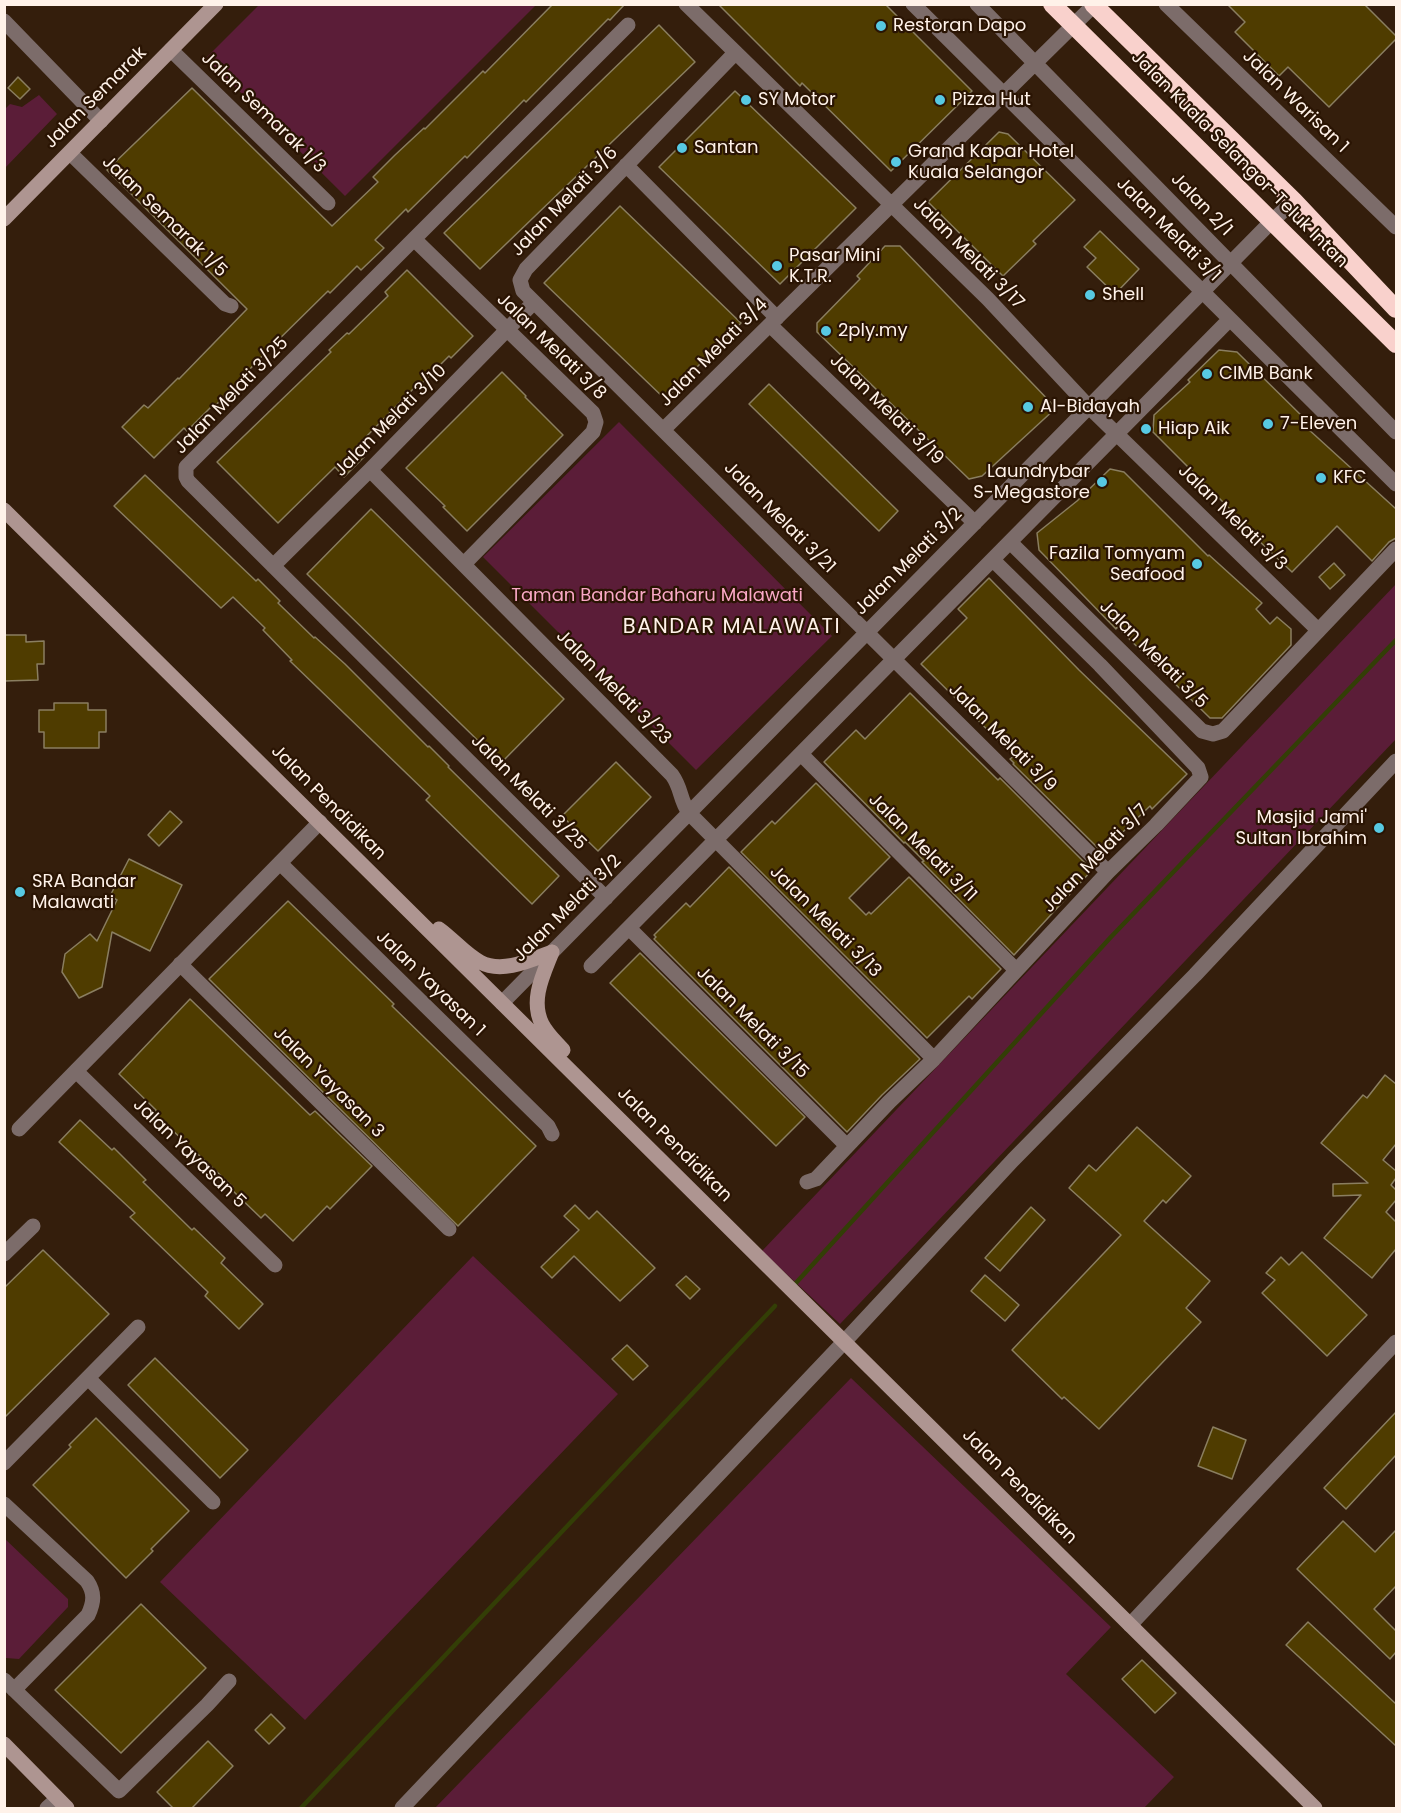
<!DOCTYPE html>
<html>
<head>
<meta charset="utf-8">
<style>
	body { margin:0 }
	#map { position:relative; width:1401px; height:1813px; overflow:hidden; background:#341e0c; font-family:Poppins,sans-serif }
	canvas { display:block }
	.frame { position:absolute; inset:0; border:6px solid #fff2e9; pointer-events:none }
</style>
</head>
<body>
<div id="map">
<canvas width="1401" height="1813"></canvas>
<div class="frame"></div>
</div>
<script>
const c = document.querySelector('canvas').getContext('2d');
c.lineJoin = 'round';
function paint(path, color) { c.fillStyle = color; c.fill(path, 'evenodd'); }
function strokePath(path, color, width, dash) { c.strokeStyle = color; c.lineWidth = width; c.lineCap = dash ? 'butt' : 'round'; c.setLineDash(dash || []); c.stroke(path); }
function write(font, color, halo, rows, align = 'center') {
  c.font = font + ' Poppins,sans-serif'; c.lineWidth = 4.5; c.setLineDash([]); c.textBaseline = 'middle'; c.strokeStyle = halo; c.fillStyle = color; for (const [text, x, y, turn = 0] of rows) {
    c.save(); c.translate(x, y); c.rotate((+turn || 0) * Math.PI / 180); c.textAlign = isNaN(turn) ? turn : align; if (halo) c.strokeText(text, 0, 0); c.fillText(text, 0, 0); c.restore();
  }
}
paint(new Path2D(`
	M260 4H536V5L345 196 206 58Z
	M39 95 57 114 5 168V109L10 104 22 107Z
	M619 422 832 636 696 770 483 557Z
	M1396 584V739L840 1324 762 1251Z
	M473 1256 618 1394 305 1720 160 1582Z
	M851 1378 1111 1627 1066 1674 1174 1777 1144 1808H435Z
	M4 1538 68 1599V1607L19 1659 6 1658 5 1656Z`), '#5b1d38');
strokePath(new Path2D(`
	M795 1284 1110 938 1396 640
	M301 1808 775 1306`), '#333e06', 4.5);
const building = new Path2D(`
	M553 4H625L610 20 608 19 526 102 524 100 467 158 465 156 408 212 406 209 375 240 384 248 361 270 357 266 330 293 328 291 265 353 216 405 214 404 187 431 184 428 154 458 122 427 144 405 148 408 178 378 179 379 247 309 107 170 192 88 332 226 378 182 373 177 395 155 424 128 425 129 483 71 485 73Z
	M718 4H885L972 91 891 171 802 83 800 86Z
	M1227 4H1364L1396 36V39L1329 107 1288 67 1279 76 1235 32 1245 22Z
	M659 25 695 62 480 269 444 233Z
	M18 77 30 89 20 99 8 88Z
	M735 91 856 208 780 284 659 167Z
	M999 132 1008 134 1075 200 1033 241 1036 244 1003 276 928 202Z
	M620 206 741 323 665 399 544 283Z
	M1100 231 1139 269 1115 294 1087 267 1096 258 1084 247Z
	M885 246H900L1056 408 982 476 969 479 817 332V323L860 279 857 276Z
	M407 270 473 336 451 358 449 356 418 387 416 386 355 448 364 457 344 477 335 467 278 523 217 462 331 352 329 350 347 333 349 334 388 296 385 292Z
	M1219 350 1237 352 1310 424 1307 428 1396 509V538L1389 542 1372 561 1337 526 1292 572 1240 523 1242 521 1153 432 1154 415 1190 382 1188 380Z
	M502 372 526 396 525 397 563 435 467 531 443 507 445 506 406 468Z
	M769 384 898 511 879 531 749 404Z
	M1110 469 1124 472 1208 556 1209 555 1262 603 1256 609 1270 624 1277 617 1291 629V645L1222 718H1210L1117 627 1116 629 1039 550 1037 533 1077 501Z
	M145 475 256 581 258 579 280 601 278 603 314 638 315 637 345 664 428 747 429 746 449 766 448 767 559 876 532 904 426 800 430 796 290 661 292 660 263 630 265 628 233 597 221 608 114 506Z
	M371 509 564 699 501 763 307 574Z
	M1334 563 1345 575 1330 589 1319 577Z
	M989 578 1079 670 1187 774 1152 809 1150 806 1102 852 1013 764 1014 763 1010 759 1014 756 921 664 967 618 958 609Z
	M4 635H26V642L44 641V664H37L38 680 4 681Z
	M910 693 998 780 1000 778 1092 870 1014 955 922 862 924 861 905 842 904 843 824 762 856 730 865 739Z
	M54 703H88V710H106V732H99V748H44V732H39V710H54Z
	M616 762 651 797 598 851 562 816Z
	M816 783 890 857 849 898 866 915 869 912 871 914 909 877 1001 969 972 999 969 996 927 1038 741 852 772 821 775 824Z
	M170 811 182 822 159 846 148 835Z
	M129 859 182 885 150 951 112 932 102 987 79 998 62 972 65 954 90 934 97 941 117 900 110 896Z
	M729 867 920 1059 882 1095 847 1132 654 939 656 937 654 935 686 903 690 907Z
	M288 901 394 1004 392 1006 536 1146 458 1226 209 979Z
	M640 953 805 1117 776 1146 610 983Z
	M190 999 310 1115 315 1111 372 1166 330 1209 327 1206 293 1241 265 1214 261 1218 231 1189 233 1187 154 1113 156 1110 119 1074Z
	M1385 1075 1396 1084V1144L1383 1160 1396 1171V1178L1391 1185 1396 1190V1200L1386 1212 1396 1222V1249L1372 1278 1324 1238 1361 1195 1333 1196V1184L1368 1183 1321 1143 1363 1095 1367 1098Z
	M80 1120 112 1150 114 1148 146 1180 143 1182 192 1230 194 1228 225 1258 221 1263 263 1304 239 1329 205 1296 208 1292 130 1217 135 1213 59 1142Z
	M1137 1127 1191 1176 1166 1203 1163 1200 1144 1221 1210 1281 1186 1308 1201 1322 1099 1429 1064 1397 1062 1399 1012 1350 1121 1235 1069 1188 1089 1165 1096 1171Z
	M575 1205 589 1219 597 1211 655 1268 620 1301 574 1256 552 1278 541 1267 579 1230 564 1216Z
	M1031 1207 1045 1220 1000 1271 985 1258Z
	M43 1250 109 1314 4 1418V1288Z
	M1302 1252 1367 1315 1327 1356 1262 1293 1275 1280 1266 1273 1281 1257 1289 1265Z
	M985 1275 1019 1305 1005 1321 971 1291Z
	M686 1276 700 1289 690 1299 676 1285Z
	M627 1345 648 1366 633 1380 612 1359Z
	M155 1358 248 1450 220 1478 128 1385Z
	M1396 1412V1455L1346 1509 1324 1488Z
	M96 1418 189 1511 151 1549 153 1551 126 1578 33 1485 71 1447 69 1445Z
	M1213 1427 1246 1440 1232 1479 1198 1466Z
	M1343 1521 1375 1552 1396 1530V1586L1374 1609 1396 1631V1652L1390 1659 1297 1569Z
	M141 1604 206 1668 121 1753 55 1690Z
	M1308 1622 1396 1704V1746L1286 1645Z
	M1142 1660 1176 1693 1155 1713 1122 1679Z
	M271 1714 285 1728 269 1744 255 1730Z
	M208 1741 233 1766 191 1809H174L157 1792Z`);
paint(building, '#4f3c00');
strokePath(building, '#8a7e60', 1.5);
strokePath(new Path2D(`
	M686 4 988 299 1089 407 1318 630
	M913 4 1396 484
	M977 4 1396 432
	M1166 4 1396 227
	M4 21 101 121
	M171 50 328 203
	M735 53 526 269 520 280 523 291 1108 872
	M70 153 225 304 231 306
	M626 165 777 318
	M414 239 593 413 596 422 593 432 464 564
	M770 325 975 523
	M663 430 1094 5
	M370 470 672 775C682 789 679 798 689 813L934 1059
	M1010 542 1202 731 1213 734 1223 731 1396 549
	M273 566 370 470 534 302
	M801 754 1016 970
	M280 863 548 1126 552 1134
	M606 898 188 481 186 477V467L628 25
	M629 928 847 1146
	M180 964 449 1229
	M591 966 1230 319
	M502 1003 1272 221 1294 201
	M76 1071 275 1265
	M19 1129 320 822
	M807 1182 816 1179 889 1102 934 1059 1108 872 1156 825 1201 777 1198 768 1100 665 993 560
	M4 1254 33 1226
	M88 1378 213 1502
	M4 1463 138 1327
	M4 1504 87 1581C95 1593 94 1602 88 1615L14 1690
	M1130 1625 1396 1342
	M4 1680 119 1791 207 1705 229 1681
	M47 1808 57 1799
	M402 1808 844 1342 1013 1160 1195 975 1396 761`), '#7c6c6a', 15);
strokePath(new Path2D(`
	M4 219 216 4
	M4 510 1315 1808
	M439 929C453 939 465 954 480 962 502 974 531 960 552 952
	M552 952C543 975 530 1000 542 1024 547 1034 556 1042 563 1050
	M4 1744 67 1808`), '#ae9591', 15);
strokePath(new Path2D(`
	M1052 4 1396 344
	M1093 4 1294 201 1396 309`), '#f9d1cc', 18);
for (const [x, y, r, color] of [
	[881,26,6,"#57c9e2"],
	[746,100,6,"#57c9e2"],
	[940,100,6,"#57c9e2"],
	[682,148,6,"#57c9e2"],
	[896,162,6,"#57c9e2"],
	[777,266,6,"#57c9e2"],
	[1090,295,6,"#57c9e2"],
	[826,331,6,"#57c9e2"],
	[1207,374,6,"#57c9e2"],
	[1028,407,6,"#57c9e2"],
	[1268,424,6,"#57c9e2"],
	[1146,429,6,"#57c9e2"],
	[1321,478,6,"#57c9e2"],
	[1102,482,6,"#57c9e2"],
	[1197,564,6,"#57c9e2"],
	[1379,828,6,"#57c9e2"],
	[20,892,6,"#57c9e2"]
]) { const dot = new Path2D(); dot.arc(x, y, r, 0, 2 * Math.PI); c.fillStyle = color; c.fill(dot); strokePath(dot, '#2a1403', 2); }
write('18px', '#fff2e9', '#2a1403', [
	["Restoran Dapo",893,26],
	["SY Motor",758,100],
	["Pizza Hut",952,100],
	["Santan",694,148],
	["Grand Kapar Hotel",908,152],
	["Kuala Selangor",908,173],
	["Pasar Mini",789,256],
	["K.T.R.",789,277],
	["Shell",1102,295],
	["2ply.my",838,331],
	["CIMB Bank",1219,374],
	["Al-Bidayah",1040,407],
	["7-Eleven",1280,424],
	["Hiap Aik",1158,429],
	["Laundrybar",1090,472,"right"],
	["S-Megastore",1090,493,"right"],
	["KFC",1333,478],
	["Fazila Tomyam",1185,554,"right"],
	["Seafood",1185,575,"right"],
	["Masjid Jami'",1367,818,"right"],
	["Sultan Ibrahim",1367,839,"right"],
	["SRA Bandar",32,882],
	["Malawati",32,903]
], 'left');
write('18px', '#fff2e9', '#2a1403', [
	["Jalan Semarak",96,98,-45],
	["Jalan Warisan 1",1295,102,44],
	["Jalan Semarak 1/3",263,113,44],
	["Jalan Kuala Selangor-Teluk Intan",1239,160,45],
	["Jalan Melati 3/6",565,202,-46],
	["Jalan 2/1",1201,205,46],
	["Jalan Semarak 1/5",164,217,44],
	["Jalan Melati 3/1",1168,230,45],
	["Jalan Melati 3/17",968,254,45],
	["Jalan Melati 3/8",551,347,44],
	["Jalan Melati 3/4",714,353,-45],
	["Jalan Melati 3/25",232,396,-46],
	["Jalan Melati 3/19",886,410,44],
	["Jalan Melati 3/10",391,421,-45],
	["Jalan Melati 3/21",779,518,45],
	["Jalan Melati 3/3",1232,518,44],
	["Jalan Melati 3/2",909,562,-45],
	["Jalan Melati 3/5",1153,655,45],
	["Jalan Melati 3/23",613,688,45],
	["Jalan Melati 3/9",1002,738,45],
	["Jalan Melati 3/25",528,793,45],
	["Jalan Pendidikan",328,803,45],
	["Jalan Melati 3/11",922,848,45],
	["Jalan Melati 3/7",1096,859,-46],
	["Jalan Melati 3/2",568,909,-45],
	["Jalan Melati 3/13",825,922,45],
	["Jalan Yayasan 1",430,984,44],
	["Jalan Melati 3/15",752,1023,45],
	["Jalan Yayasan 3",328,1083,45],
	["Jalan Pendidikan",674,1145,45],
	["Jalan Yayasan 5",189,1154,44],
	["Jalan Pendidikan",1019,1487,45]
]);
write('18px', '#faa9c7', '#2a1403', [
	["Taman Bandar Baharu Malawati",657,596]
]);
c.letterSpacing = '1.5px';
write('21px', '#fff2e9', '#2a1403', [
	["BANDAR MALAWATI",732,628]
]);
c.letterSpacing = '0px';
</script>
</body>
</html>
